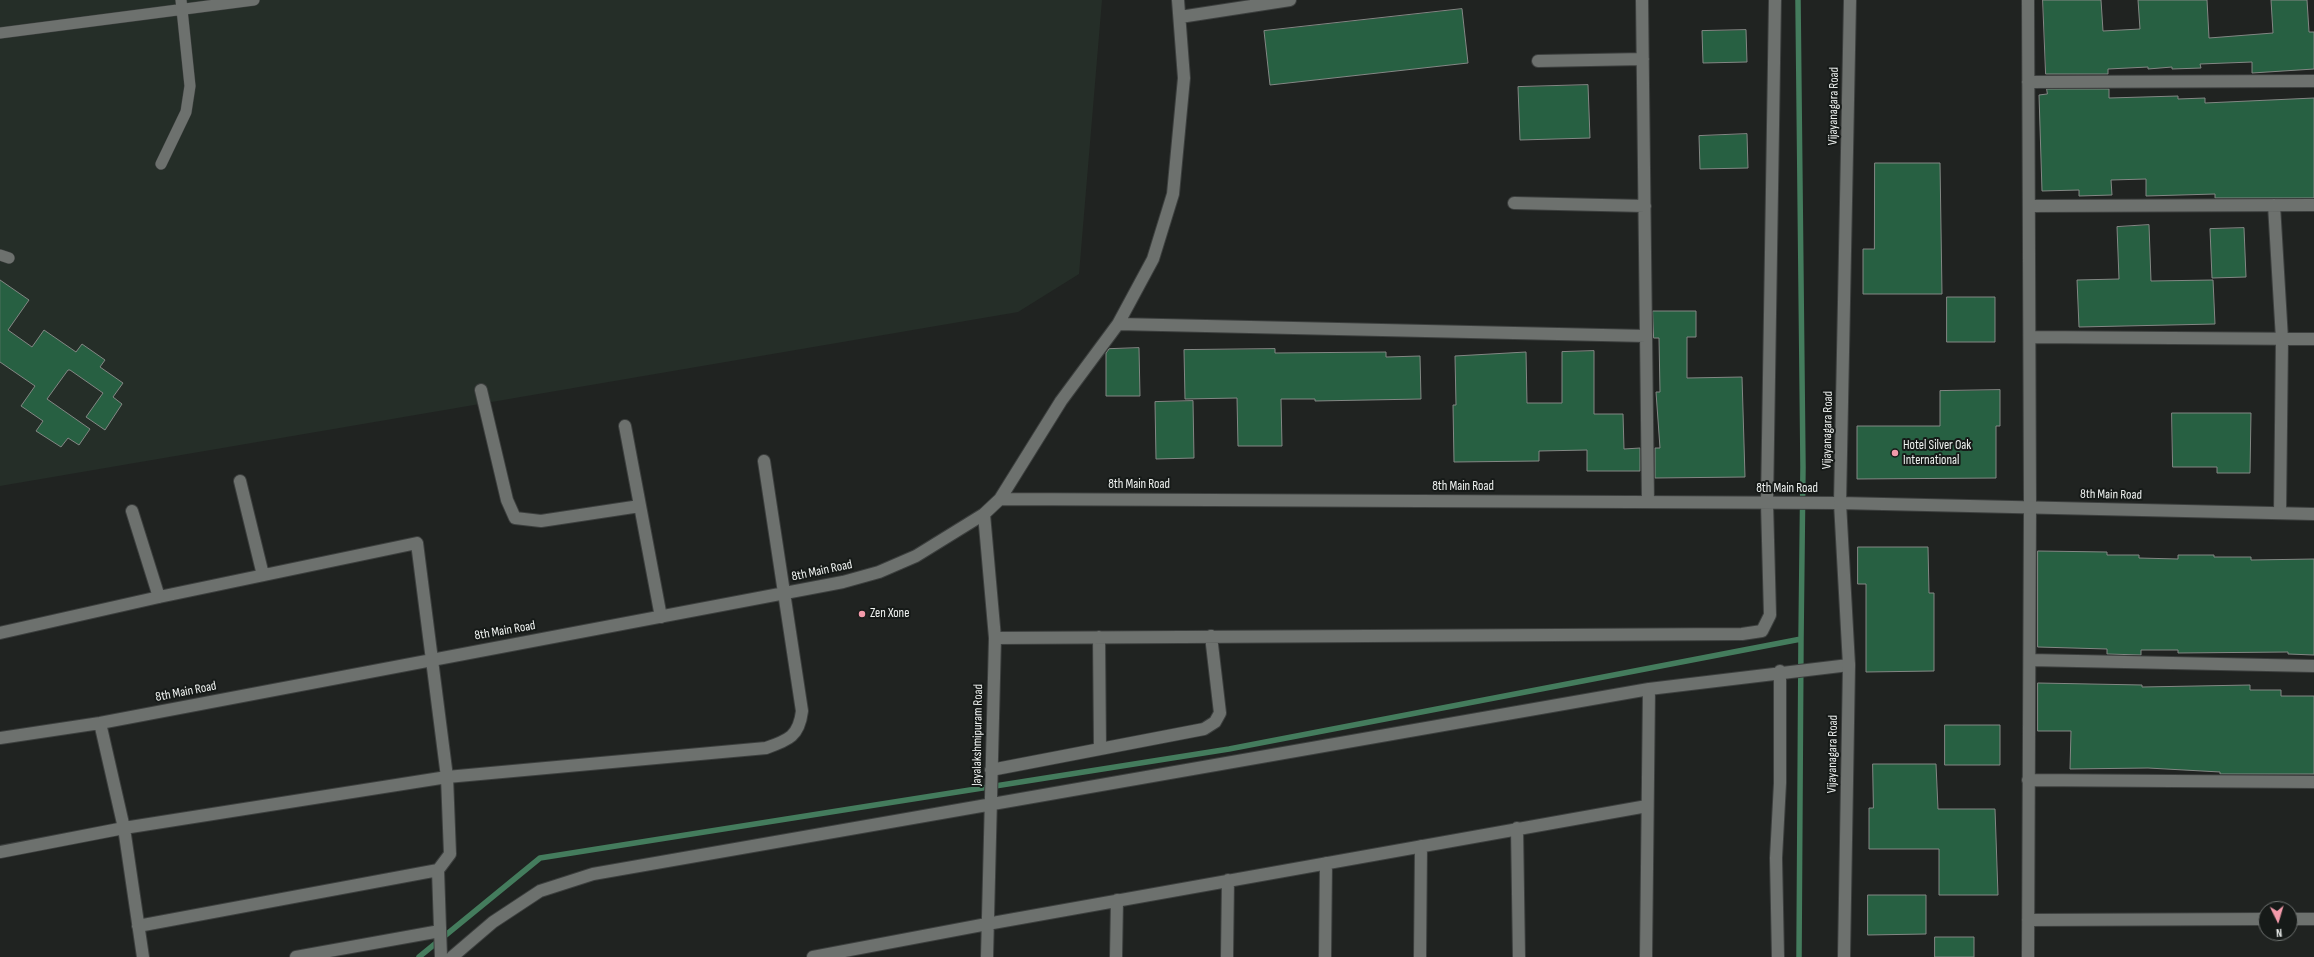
<!DOCTYPE html>
<html>
<head>
<meta charset="utf-8">
<style>
	body { margin:0 }
	#map { position:relative; width:2314px; height:957px; overflow:hidden; background:#202321; font-family:"Sofia Sans Condensed",sans-serif }
	canvas { display:block }
	.north { position:absolute; left:2258px; top:901px; width:40px; height:40px; box-sizing:border-box; background:#161a18; border:1px solid #6d716f; border-radius:50%; rotate:175deg; font-size:11px; font-weight:700; line-height:16px; text-align:center; color:#f0f3f1 }
	.north::after { content:''; display:block; margin:auto; width:14px; height:18px; background:#f39aaa; clip-path:polygon(50% 0,100% 100%,50% 72%,0 100%) }
</style>
</head>
<body>
<div id="map">
<canvas width="2314" height="957"></canvas>
<div class="north">N</div>
</div>
<script>
const c = document.querySelector('canvas').getContext('2d');
c.lineJoin = 'round';
function paint(path, color) { c.fillStyle = color; c.fill(path, 'evenodd'); }
function strokePath(path, color, width, dash) { c.strokeStyle = color; c.lineWidth = width; c.lineCap = dash ? 'butt' : 'round'; c.setLineDash(dash || []); c.stroke(path); }
function write(font, color, halo, rows, align = 'center') {
  c.font = font + ' "Sofia Sans Condensed",sans-serif'; c.lineWidth = 4; c.setLineDash([]); c.textBaseline = 'middle'; c.strokeStyle = halo; c.fillStyle = color; for (const [text, x, y, turn = 0] of rows) {
    c.save(); c.translate(x, y); c.rotate((+turn || 0) * Math.PI / 180); c.textAlign = isNaN(turn) ? turn : align; if (halo) c.strokeText(text, 0, 0); c.fillText(text, 0, 0); c.restore();
  }
}
paint(new Path2D(`
	M0 0H1102L1079 274 1018 312 0 486Z`), '#252e28');
strokePath(new Path2D(`
	M419 957 540 858 1229 749 1801 639 1803 467 1798 0
	M1799 957 1801 639`), '#447c5d', 5.5);
const building = new Path2D(`
	M2043 0H2101L2103 31 2140 29 2138 0H2207L2209 38 2273 33 2271 0H2307L2309 32H2314V69L2252 73V62L2200 64 2201 68 2172 69V67L2148 69V67L2108 69V74H2046Z
	M1462 9 1468 63 1270 85 1264 31Z
	M1746 30 1747 62 1703 63 1702 31Z
	M1588 85 1590 138 1520 140 1518 87Z
	M2047 89H2109V98L2178 96V99L2205 98V103L2314 98V198H2215V194L2146 196V179L2111 180 2112 195 2079 196V190L2042 191 2039 95 2047 94Z
	M1747 134 1748 168 1700 169 1699 136Z
	M1875 163H1940L1942 294H1863V249H1874Z
	M2149 225 2151 281 2213 280 2215 324 2079 327 2077 280 2119 279 2117 227Z
	M2244 228 2246 277 2212 278 2210 229Z
	M0 280 29 300 8 330 32 347 44 330 76 352 82 344 105 360 100 367 123 383 113 397 122 404 105 430 86 417 103 393 70 370H68L47 399 90 429 79 445 68 438 61 447 36 431 43 421 21 406 35 386 0 362Z
	M1947 297H1995V342H1947Z
	M1653 311H1696V337H1687V378L1742 377 1745 477 1655 478V448H1660L1656 392H1660L1659 338H1654Z
	M1139 348 1140 396H1106V353L1109 349Z
	M1275 349V353L1386 352V357L1420 356 1421 399 1315 401V399H1281L1282 446H1238L1237 398 1185 399 1184 350Z
	M1594 351V414H1623L1624 449 1640 448V471H1587V450L1539 451V461L1454 462 1453 405H1456L1455 356 1526 352 1527 403H1562V352Z
	M2000 390V426H1996V478L1857 479V426H1940V391Z
	M1193 401 1194 458 1156 459 1155 402Z
	M2172 413H2251L2250 473H2217V467H2173Z
	M1858 547H1928L1929 593H1934V671L1866 672V584H1858Z
	M2038 551 2107 552V555H2139V558L2178 559V555H2214V557H2251V560L2314 559V655L2288 654V652L2178 653V650H2141V655L2107 654V649L2038 647Z
	M2038 683 2142 685V687L2250 685V690H2281V696H2314V774H2220V772L2148 768 2070 769 2071 731H2038Z
	M1945 725H2000V765H1945Z
	M1873 764H1936L1938 809H1995L1998 895H1939V849H1869V808H1873Z
	M1868 895H1926V934L1868 935Z
	M1935 937H1974V957H1935Z`);
paint(building, '#276042');
strokePath(building, '#838784', 1);
const service = new Path2D(`
	M0 33 254 0
	M161 164 186 112 190 86 181 0
	M0 255 9 258`);
const minor = new Path2D(`
	M1642 0 1648 502
	M2028 0 2030 507 2028 957
	M1180 17 1290 0
	M1538 61 1643 59
	M2028 82 2314 81
	M1514 203 1645 206
	M2274 205 2282 339 2280 513
	M2029 206 2314 205
	M1118 324 1646 336
	M2030 337 2314 339
	M481 390 507 500 515 518 541 521 640 506
	M625 426 661 617
	M240 481 263 575
	M1000 499 1840 503
	M132 511 159 597
	M984 514 995 638 987 957
	M0 633 159 597 417 543 447 777 450 854 438 870 441 957
	M1099 637 1100 749
	M995 638 1742 634 1762 631 1770 615 1767 503 1775 0
	M2030 660 2314 666
	M100 723 124 828 143 957
	M0 738 100 723 843 582 879 572 916 556 984 514 1000 499 1061 401 1118 324 1153 259 1173 194 1184 78 1178 0
	M991 770 1204 729 1215 722 1220 713 1211 636
	M2028 780 2314 782
	M1517 828 1519 957
	M0 852 124 828 447 777 766 748C789 740 799 736 802 711L764 461
	M2290 919H2314
	M2028 920 2266 919
	M138 926 438 870
	M296 957 440 931
	M452 957 493 922 540 891 593 874 1649 689 1849 665
	M813 957 987 924 1647 806
	M1116 957 1117 900
	M1227 957 1228 880
	M1325 957 1326 863
	M1420 957 1421 846
	M1646 957 1649 689
	M1778 957 1776 858 1780 783V671`);
const tertiary = new Path2D(`
	M1840 503 2314 514
	M1844 957 1849 665 1840 503 1850 0`);
strokePath(service, '#3c3f3e', 12);
strokePath(minor, '#3c3f3e', 14);
strokePath(tertiary, '#3c3f3e', 14);
strokePath(service, '#6d716e', 11);
strokePath(minor, '#6d716e', 12);
strokePath(tertiary, '#6d716e', 12);
for (const [x, y, r, color] of [
	[1895,453,4,"#f39aaa"],
	[862,614,4,"#f39aaa"]
]) { const dot = new Path2D(); dot.arc(x, y, r, 0, 2 * Math.PI); c.fillStyle = color; c.fill(dot); strokePath(dot, '#161a18', 1.5); }
write('13px', '#f0f3f1', '#161a18', [
	["Vijayanagara Road",1834,106,-89],
	["Vijayanagara Road",1828,430,-89],
	["8th Main Road",1139,485],
	["8th Main Road",1463,487],
	["8th Main Road",1787,489],
	["8th Main Road",2111,495,1],
	["8th Main Road",822,571,-12],
	["8th Main Road",505,631,-10],
	["8th Main Road",186,692,-11],
	["Jayalakshmipuram Road",978,735,-89],
	["Vijayanagara Road",1833,754,-89]
]);
write('13px', '#f0f3f1', '#161a18', [
	["Hotel Silver Oak",1903,446],
	["International",1903,461],
	["Zen Xone",870,614]
], 'left');
</script>
</body>
</html>
